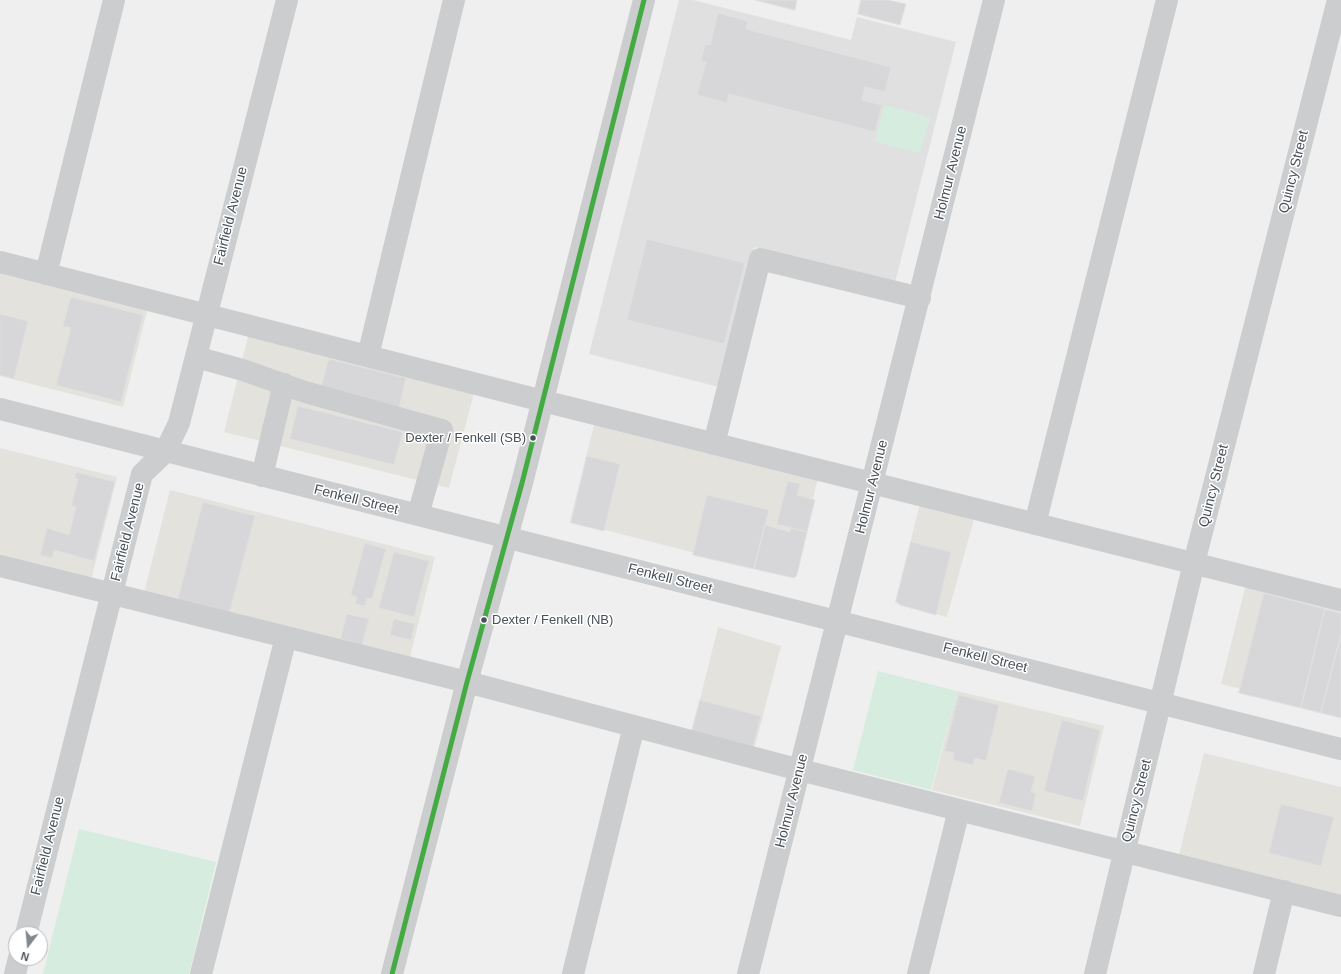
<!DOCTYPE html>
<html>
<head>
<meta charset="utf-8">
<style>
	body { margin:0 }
	#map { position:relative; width:1341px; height:974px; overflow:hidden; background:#efefef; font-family:Arial,sans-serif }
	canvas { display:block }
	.north { position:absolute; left:8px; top:926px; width:40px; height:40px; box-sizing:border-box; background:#fff; border:1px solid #b6b9bd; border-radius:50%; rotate:196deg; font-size:11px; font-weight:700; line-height:16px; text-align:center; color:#485059 }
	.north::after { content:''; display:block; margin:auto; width:14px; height:18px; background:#82888e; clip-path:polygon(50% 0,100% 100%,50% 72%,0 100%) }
</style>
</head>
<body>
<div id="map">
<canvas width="1341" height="974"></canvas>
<div class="north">N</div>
</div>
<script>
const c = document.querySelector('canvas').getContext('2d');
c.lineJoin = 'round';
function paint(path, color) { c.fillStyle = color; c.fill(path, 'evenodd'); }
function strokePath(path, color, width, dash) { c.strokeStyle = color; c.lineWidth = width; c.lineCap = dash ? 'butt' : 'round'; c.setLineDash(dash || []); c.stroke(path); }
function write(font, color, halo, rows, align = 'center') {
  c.font = font + ' Arial,sans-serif'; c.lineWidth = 3; c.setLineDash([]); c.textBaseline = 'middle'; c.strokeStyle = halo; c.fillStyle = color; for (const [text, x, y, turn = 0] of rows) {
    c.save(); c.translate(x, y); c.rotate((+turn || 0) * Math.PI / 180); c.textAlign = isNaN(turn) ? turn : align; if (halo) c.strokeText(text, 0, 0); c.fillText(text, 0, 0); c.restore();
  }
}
paint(new Path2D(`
	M0 270 148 307 123 407 0 376Z
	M249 333 475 389 449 488 224 432Z
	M595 421 818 478 793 578 570 521Z
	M0 448 117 477 91 580 0 557Z
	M170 490 435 557 409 661 144 593Z
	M920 504 974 519 947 617 895 603Z
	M1246 584 1341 608V715L1221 684Z
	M718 627 781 646 755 746 692 731Z
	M957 691 1104 726 1080 826 932 790Z
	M1204 753 1341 787V896L1179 855Z`), '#e3e2dc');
paint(new Path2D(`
	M679 0H693L851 40 857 17 956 42 895 283 754 247 719 387 589 354Z`), '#e1e0e0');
paint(new Path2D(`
	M884 105 930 117 920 153 875 142Z
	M878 671 957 691 931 790 853 770Z
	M79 829 216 862 189 974H43Z`), '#d5ecdf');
const building = new Path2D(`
	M755 0H797L795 10Z
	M861 0H888L906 4 900 25 858 14Z
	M718 13 748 21 746 29 891 67 885 92 865 87 862 100 882 105 875 132 729 94 727 103 697 95 706 62 701 61 705 44 710 45Z
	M647 239 745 263 724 344 627 320Z
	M71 297 143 315 121 402 56 385 71 328 63 326Z
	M0 314 28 321 14 379 0 375Z
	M329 359 406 378 398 412 320 392Z
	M298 406 403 432 394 465 290 439Z
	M587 456 620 464 604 531 571 523Z
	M76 472 115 482 94 561 54 550 52 558 40 555 47 528 69 535 76 507 71 506 78 479 75 478Z
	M788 481 800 484 797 495 815 500 807 532 777 524Z
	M707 495 769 510 754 569 693 555Z
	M203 502 255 516 228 618 177 604Z
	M765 525 790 532 791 528 807 532 797 575 794 578 754 569Z
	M911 542 951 552 936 615 900 605 896 601Z
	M365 543 386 549 372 599 367 598 365 606 355 604 357 597 351 595Z
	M394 552 429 561 414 617 379 608Z
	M1264 593 1325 609 1301 708 1239 693Z
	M1325 609 1341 613V634L1321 713 1301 708Z
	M347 614 369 619 362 645 341 639Z
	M394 619 415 624 411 640 390 635Z
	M1341 634V718L1321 713Z
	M959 695 999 705 986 761 975 758 973 765 953 760 954 753 945 751Z
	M700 700 761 716 753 747 692 731Z
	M1062 720 1100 730 1083 801 1044 791Z
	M1008 769 1035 776 1031 792 1036 793 1032 811 999 803Z
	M1281 804 1334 817 1321 866 1269 853Z`);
paint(building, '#d7d7d9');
strokePath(building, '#e0e1e1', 1);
strokePath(new Path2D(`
	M0 262 543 401 1341 600
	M46 274 114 0
	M368 356 454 0
	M196 357 243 370 305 392 442 430 418 515
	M0 409 1341 749
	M714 444 760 259 920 298
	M262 476 284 384
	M1035 524 1167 0
	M0 566 467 682 800 770 1341 906
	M26 934 142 474 165 452 179 423 287 0
	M15 974 19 958
	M201 974 286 637
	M392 974 467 682 522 483 644 0
	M573 974 634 726
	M748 974 994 0
	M918 974 959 810
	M1095 974 1194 563 1338 0
	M1264 974 1284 891`), '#cbcdcf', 22);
strokePath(new Path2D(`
	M392 974 467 682 522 483 644 0`), '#44aa42', 5);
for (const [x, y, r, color] of [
	[533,438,3.5,"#485059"],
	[484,620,3.5,"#485059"]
]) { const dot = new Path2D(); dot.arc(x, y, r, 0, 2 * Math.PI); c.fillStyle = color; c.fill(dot); strokePath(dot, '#fff', 1.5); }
write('13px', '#485059', '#fff', [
	["Dexter / Fenkell (SB)",526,438],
	["Dexter / Fenkell (NB)",492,620,"left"]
], 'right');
write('14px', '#485059', '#fff', [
	["Quincy Street",1294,172,-76],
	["Holmur Avenue",951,173,-76],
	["Fairfield Avenue",231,216,-76],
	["Quincy Street",1214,486,-76],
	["Holmur Avenue",872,487,-76],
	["Fenkell Street",356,500,14],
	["Fairfield Avenue",128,532,-76],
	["Fenkell Street",670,579,14],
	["Fenkell Street",985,658,14],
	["Holmur Avenue",792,801,-76],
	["Quincy Street",1137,801,-76],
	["Fairfield Avenue",48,846,-76]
]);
</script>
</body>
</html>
